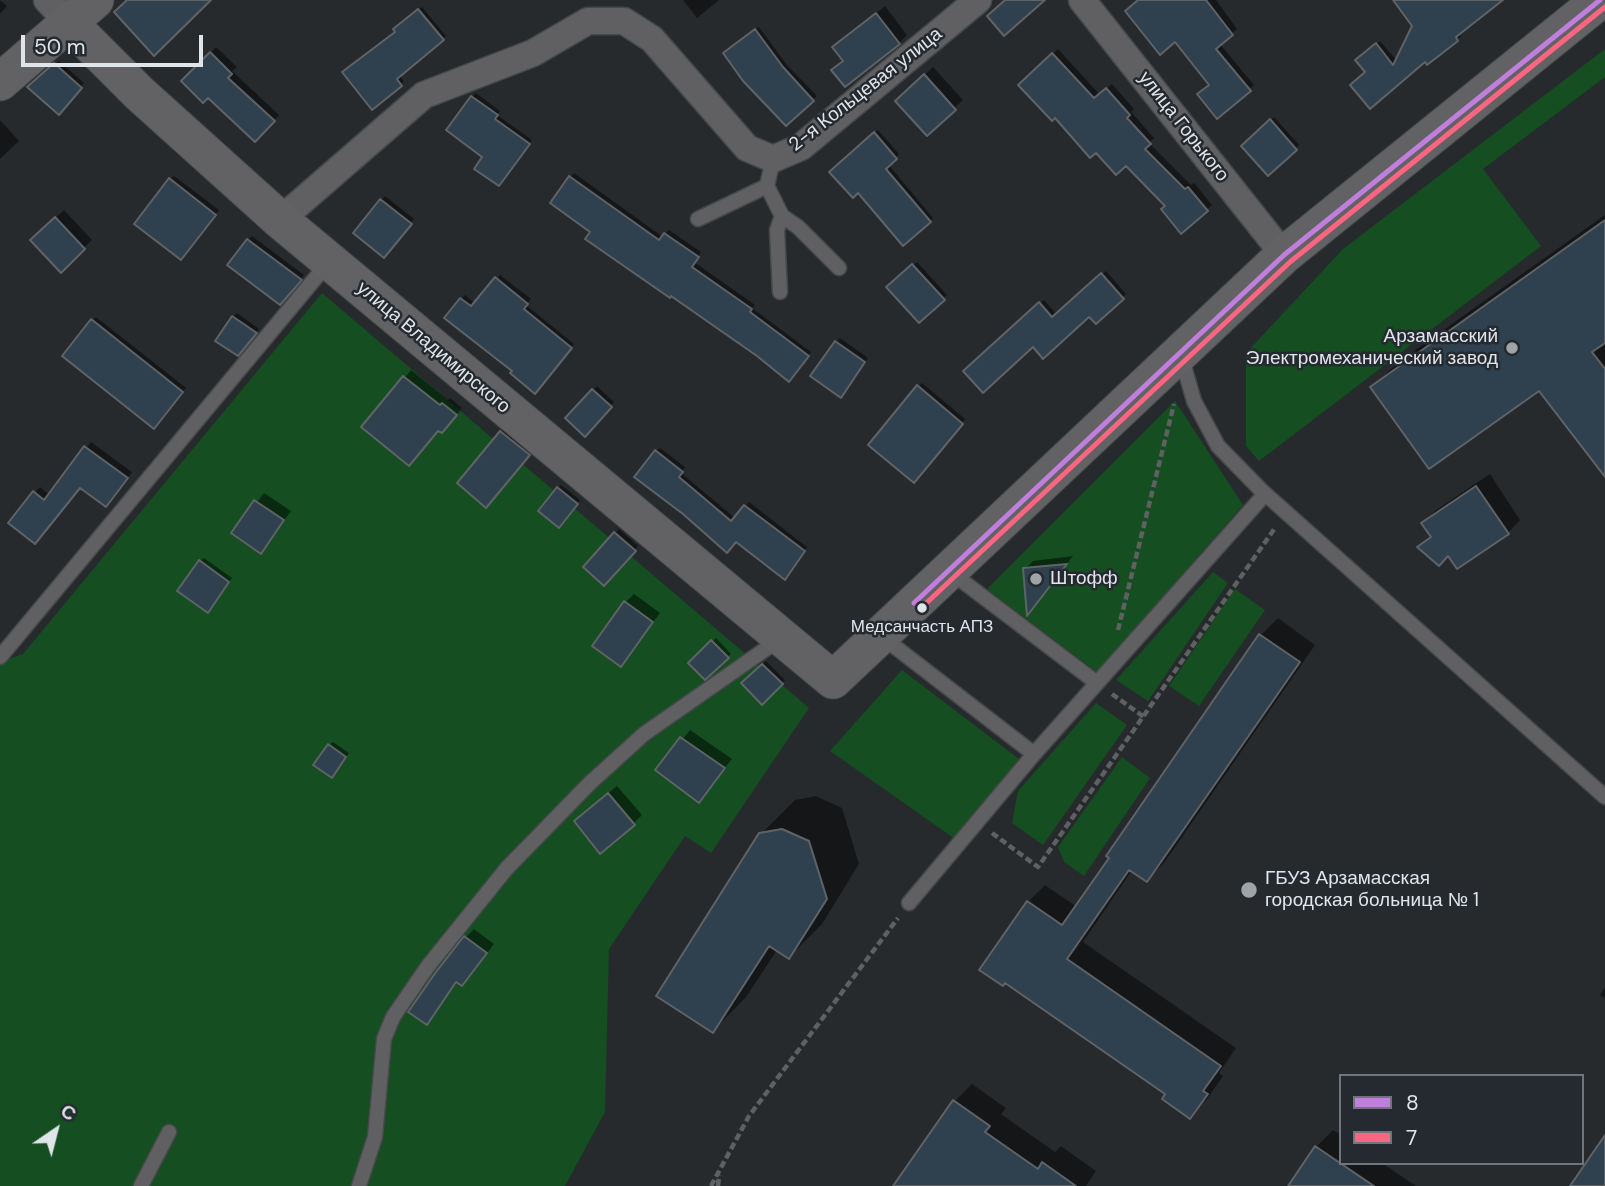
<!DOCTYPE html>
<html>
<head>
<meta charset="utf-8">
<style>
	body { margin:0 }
	#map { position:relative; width:1605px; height:1186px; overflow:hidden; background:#272a2d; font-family:"DM Sans",sans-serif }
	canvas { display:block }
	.legend { position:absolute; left:1339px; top:1074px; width:245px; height:91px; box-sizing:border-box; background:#242a30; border:2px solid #6f757a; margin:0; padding:9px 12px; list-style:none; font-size:21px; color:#e0e5e9 }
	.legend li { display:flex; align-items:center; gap:14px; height:35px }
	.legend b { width:35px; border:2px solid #6f757a }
	.north { position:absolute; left:21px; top:1095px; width:70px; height:70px; -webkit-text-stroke:5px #242a30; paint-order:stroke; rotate:35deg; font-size:19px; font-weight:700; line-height:28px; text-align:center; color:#e0e5e9 }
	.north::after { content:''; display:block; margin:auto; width:24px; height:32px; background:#e0e5e9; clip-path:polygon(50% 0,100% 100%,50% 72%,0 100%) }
	.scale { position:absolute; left:21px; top:35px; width:182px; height:32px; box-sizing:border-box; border:4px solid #e0e5e9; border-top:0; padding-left:9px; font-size:21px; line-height:24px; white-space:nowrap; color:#e0e5e9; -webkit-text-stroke:5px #242a30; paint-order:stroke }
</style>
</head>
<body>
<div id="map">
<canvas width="1605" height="1186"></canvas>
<ul class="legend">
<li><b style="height:9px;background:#c07fdc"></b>8</li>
<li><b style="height:9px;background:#fa6682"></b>7</li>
</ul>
<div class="north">С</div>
<div class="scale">50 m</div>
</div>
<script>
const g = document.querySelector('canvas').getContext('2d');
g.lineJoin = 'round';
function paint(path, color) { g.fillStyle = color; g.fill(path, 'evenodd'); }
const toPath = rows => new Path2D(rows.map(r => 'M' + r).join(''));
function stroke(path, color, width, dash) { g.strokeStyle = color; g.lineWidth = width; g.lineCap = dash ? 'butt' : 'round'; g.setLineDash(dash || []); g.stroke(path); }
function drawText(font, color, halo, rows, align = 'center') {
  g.font = font + ' "DM Sans",sans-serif'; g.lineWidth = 5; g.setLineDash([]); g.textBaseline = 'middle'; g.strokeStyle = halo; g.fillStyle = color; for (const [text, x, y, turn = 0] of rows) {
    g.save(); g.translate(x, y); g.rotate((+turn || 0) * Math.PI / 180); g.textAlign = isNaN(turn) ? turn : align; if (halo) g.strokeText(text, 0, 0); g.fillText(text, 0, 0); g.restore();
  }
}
const green = toPath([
	[1605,49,1605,77,1483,169,1541,246,1259,461,1246,446,1246,353,1343,249],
	[322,293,809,708,711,853,685,836,609,949,605,1112,565,1186,0,1186,0,662,23,654],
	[1175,401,1243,505,1097,672,987,589],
	[1213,572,1228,583,1148,701,1116,680],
	[1235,589,1265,610,1199,706,1169,686],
	[902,670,1019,759,955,839,830,751],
	[1096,703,1127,725,1043,845,1012,823,1018,791],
	[1122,757,1150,778,1084,876,1064,862,1058,847]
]);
const shadow = toPath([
	[0,0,7,6,0,14],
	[683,0,719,0,697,18],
	[1140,0,1216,0,1237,29,1219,43,1254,85,1218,116,1211,84],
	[1405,0,1501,0,1458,33,1461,36,1457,40,1425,60,1367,72,1361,57,1380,41,1397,61,1414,26],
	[885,6,907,35,899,43,845,60,834,47],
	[422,7,446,36,399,75,404,81,372,107,399,26],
	[759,27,786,64,817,96,786,124,729,50],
	[216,47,237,67,232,71,279,115,255,140,208,96,183,81],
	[1058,49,1100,95,1112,84,1134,109,1131,112,1154,138,1149,143,1191,185,1194,183,1212,205,1181,231,1167,205,1126,164,1096,150,1021,85],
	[59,61,84,83,59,112,29,87],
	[933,67,963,100,954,108,905,93],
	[476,93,500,111,497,115,532,140,502,180,485,157,472,97],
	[1274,117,1299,145,1268,173,1243,146],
	[0,120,19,141,0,159],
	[878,130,899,154,888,164,933,218,930,221,832,172],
	[574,173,663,237,669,230,701,252,694,262,755,305,752,308,811,352,793,376,552,203],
	[174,176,219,210,184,254,170,179],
	[385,196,414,219,388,252,355,232],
	[64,210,92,240,61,270,33,240],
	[1605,215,1605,474,1539,388,1373,387,1397,363],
	[252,236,304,275,284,299,248,240],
	[917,262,947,295,919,321,889,287],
	[1106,271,1126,294,1096,321,1089,314,1033,345,965,371,1044,300,1057,315],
	[500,275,531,299,526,305,574,344,538,388,447,317,465,295,476,304],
	[237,313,259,329,241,350,233,317],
	[96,317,186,388,157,423,92,321],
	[840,338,868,358,844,392,836,342],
	[411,370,448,400,450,398,462,408,448,425,439,429,364,427],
	[922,383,965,419,918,477,918,387],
	[597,386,614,402,585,434,567,418],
	[505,428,532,451,490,502,459,483],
	[91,442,132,472,112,499,81,486,40,536,35,492,40,487,50,495],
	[660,448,685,467,681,473,735,518,749,502,807,547,788,574,736,540,727,550,656,451],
	[1490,474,1520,520,1508,533,1449,554,1420,546,1431,535,1423,523,1436,510],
	[561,485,580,500,563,522,558,488],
	[264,493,291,511,261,551,234,533],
	[619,529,638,546,604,583,585,566],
	[1073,556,1035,605,1029,612,1025,569,1033,561],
	[204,558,232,578,211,607,200,561],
	[634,594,660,613,621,664,626,602],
	[1278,618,1315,645,1164,863,1147,880,1132,870,1083,942,1236,1048,1219,1073,1223,1076,1207,1099,1190,1116,1168,1093,1006,981,1028,902,1045,885,1077,907,1261,635],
	[716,638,731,654,705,677,691,663],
	[766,661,785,680,762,702,744,683],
	[690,730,732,759,699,800,658,770],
	[333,742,349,753,335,772,329,745],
	[617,786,642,815,633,824,584,813],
	[816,796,842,808,859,864,822,924,789,957,777,950,746,997,713,1031,761,834,795,800],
	[474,929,494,944,470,975,458,981,427,1022,466,937],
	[1605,987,1605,998,1600,995],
	[972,1084,1006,1108,1001,1114,1055,1152,1061,1146,1096,1171,1086,1186,895,1186,955,1101],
	[1333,1130,1341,1135,1341,1163,1382,1163,1416,1186,1290,1186,1316,1147]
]);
const building = toPath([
	[127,0,211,0,154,56,114,12,127,0],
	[1005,0,1045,0,1004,36,987,16,1005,0],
	[1138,0,1206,0,1233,35,1216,49,1251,91,1217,119,1197,94,1209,85,1175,42,1160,55,1125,11,1138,0],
	[1393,0,1503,0,1456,37,1458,41,1427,65,1425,62,1370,109,1350,85,1365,72,1355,60,1376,43,1393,65,1412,26,1393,0],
	[418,9,444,40,397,79,402,86,372,110,342,72,395,32,393,29,418,9],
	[876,13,900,44,845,87,831,70,843,61,832,47,876,13],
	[755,29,783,67,814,101,786,126,743,81,723,53,755,29],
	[210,52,232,74,228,78,275,121,255,142,208,98,203,103,181,81,210,52],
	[1052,53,1094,98,1106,88,1130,115,1127,118,1151,144,1145,149,1185,189,1188,187,1208,211,1181,234,1161,209,1165,206,1126,166,1116,175,1096,153,1090,158,1055,118,1052,121,1018,85,1052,53],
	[54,63,82,88,59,115,27,87,54,63],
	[924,74,956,110,927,136,895,101,924,74],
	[471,96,498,115,495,119,530,144,499,186,474,169,482,157,446,130,471,96],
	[1270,119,1297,150,1268,176,1241,146,1270,119],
	[874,132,897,159,886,169,931,222,903,246,858,193,853,198,829,172,874,132],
	[569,176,659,240,664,233,699,257,692,267,752,309,750,312,809,356,789,382,757,356,671,296,670,298,585,239,590,232,550,203,569,176],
	[169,178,216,215,181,260,134,224,169,178],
	[380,199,412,224,384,258,353,233,380,199],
	[55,217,85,249,61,273,30,240,55,217],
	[1605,220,1605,343,1592,352,1605,369,1605,477,1539,391,1429,469,1370,387,1605,220],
	[247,239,302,280,280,305,227,265,247,239],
	[912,264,945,300,919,323,886,287,912,264],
	[1101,273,1124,299,1096,324,1089,317,1043,359,1033,347,983,393,963,371,1039,302,1052,317,1101,273],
	[495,277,528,304,524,309,572,348,535,394,510,373,512,371,444,318,460,298,471,306,495,277],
	[232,316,257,333,238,356,215,341,232,316],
	[91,319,183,392,154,429,62,356,91,319],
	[835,341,865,362,841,398,810,376,835,341],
	[403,376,440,405,442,403,457,415,442,433,438,431,409,466,361,427,403,376],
	[917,385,963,424,914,483,868,445,917,385],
	[592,389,612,407,585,437,565,418,592,389],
	[500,431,530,455,486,508,457,483,500,431],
	[84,446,128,478,106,507,80,488,35,544,8,523,33,491,44,500,84,446],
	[655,450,683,472,679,477,731,521,744,505,805,551,785,580,736,542,727,553,683,514,634,477,655,450],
	[1476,486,1509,534,1457,569,1448,556,1439,566,1417,547,1431,537,1421,523,1476,486],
	[557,487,578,504,559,528,538,511,557,487],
	[254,500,284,520,261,554,231,533,254,500],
	[614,532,636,551,604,586,583,567,614,532],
	[199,560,229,582,208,613,177,591,199,560],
	[1067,564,1027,616,1023,568,1067,564],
	[624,601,653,622,621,667,592,646,624,601],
	[1259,634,1300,662,1147,882,1129,870,1067,959,1221,1066,1203,1091,1208,1094,1190,1119,1162,1099,1165,1094,1005,983,1003,986,979,970,1027,901,1062,925,1109,858,1106,856,1259,634],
	[711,640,729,658,705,680,688,663,711,640],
	[762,664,783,684,762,705,741,683,762,664],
	[680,737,725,768,699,803,655,770,680,737],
	[328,744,346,757,332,778,313,765,328,744],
	[608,793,635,825,600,854,574,821,608,793],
	[782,829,809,841,827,899,789,959,769,946,713,1033,656,996,759,833,782,829],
	[464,936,487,953,462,986,456,982,427,1025,408,1012,436,972,464,936],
	[953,1100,990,1126,985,1132,1038,1169,1042,1162,1076,1186,893,1186,953,1100],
	[1605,1135,1605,1186,1570,1186,1605,1135],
	[1315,1146,1374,1186,1288,1186,1315,1146]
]);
const path = toPath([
	[1118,630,1174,404],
	[1112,694,1144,717],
	[992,833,1038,867,1275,528],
	[711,1186,749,1116,898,918],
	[718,1186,719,1175]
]);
const lane = toPath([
	[773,159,767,186,782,216],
	[698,219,767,186],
	[780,292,777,230,782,216,798,227,839,268],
	[1181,356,1194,401,1218,446,1261,490,1605,797],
	[949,571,1097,683],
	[881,636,1034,754,1265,494],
	[0,657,328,263],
	[909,903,1034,754],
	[141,1186,169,1132],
	[359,1186,375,1137,384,1039,393,1017,428,966,507,868,590,783,644,734,780,639]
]);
const street = toPath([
	[47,0,69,23],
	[1082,0,1284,255],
	[280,220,424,95,533,53,588,21,624,21,652,39,747,148,773,159,801,147,978,0]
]);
const secondary = toPath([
	[69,23,139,93,280,220,833,680,1284,255,1600,0],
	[0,82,95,0]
]);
const bus1 = toPath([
	[914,603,1284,255,1600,0]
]);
const bus2 = toPath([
	[920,609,1290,262,1605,7]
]);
const markers = [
	[1512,348,7,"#9fa4a7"],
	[1036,579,7,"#9fa4a7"],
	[922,608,6,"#e0e5e9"],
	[1249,890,9,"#9fa4a7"]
];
const busNames = [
	["Медсанчасть АПЗ",922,628]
];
const streetNames = [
	["2-я Кольцевая улица",866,90,-38],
	["улица Горького",1183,127,52],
	["улица Владимирского",433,348,40]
];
const poiNames = [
	["Арзамасский",1498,337,"right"],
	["Электромеханический завод",1498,359,"right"],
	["Штофф",1050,579],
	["ГБУЗ Арзамасская",1265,879],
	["городская больница № 1",1265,901]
];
paint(green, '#144e21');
paint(shadow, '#0007');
paint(building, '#2f414f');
stroke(building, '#606366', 2);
stroke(lane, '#45484a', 17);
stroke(street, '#45484a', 29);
stroke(secondary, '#45484a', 39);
stroke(path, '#5e6062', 4.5, [7, 3.5]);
stroke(lane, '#606062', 14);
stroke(street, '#606062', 26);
stroke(secondary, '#626264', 37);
stroke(bus1, '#c07fdc', 5);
stroke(bus2, '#fa6682', 5);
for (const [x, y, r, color] of markers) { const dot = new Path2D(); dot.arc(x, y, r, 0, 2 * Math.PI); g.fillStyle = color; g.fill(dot); stroke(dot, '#242a30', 2.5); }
drawText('17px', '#e0e5e9', '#242a30', busNames);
drawText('19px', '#e0e5e9', '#242a30', streetNames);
drawText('19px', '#e0e5e9', '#242a30', poiNames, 'left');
</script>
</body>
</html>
